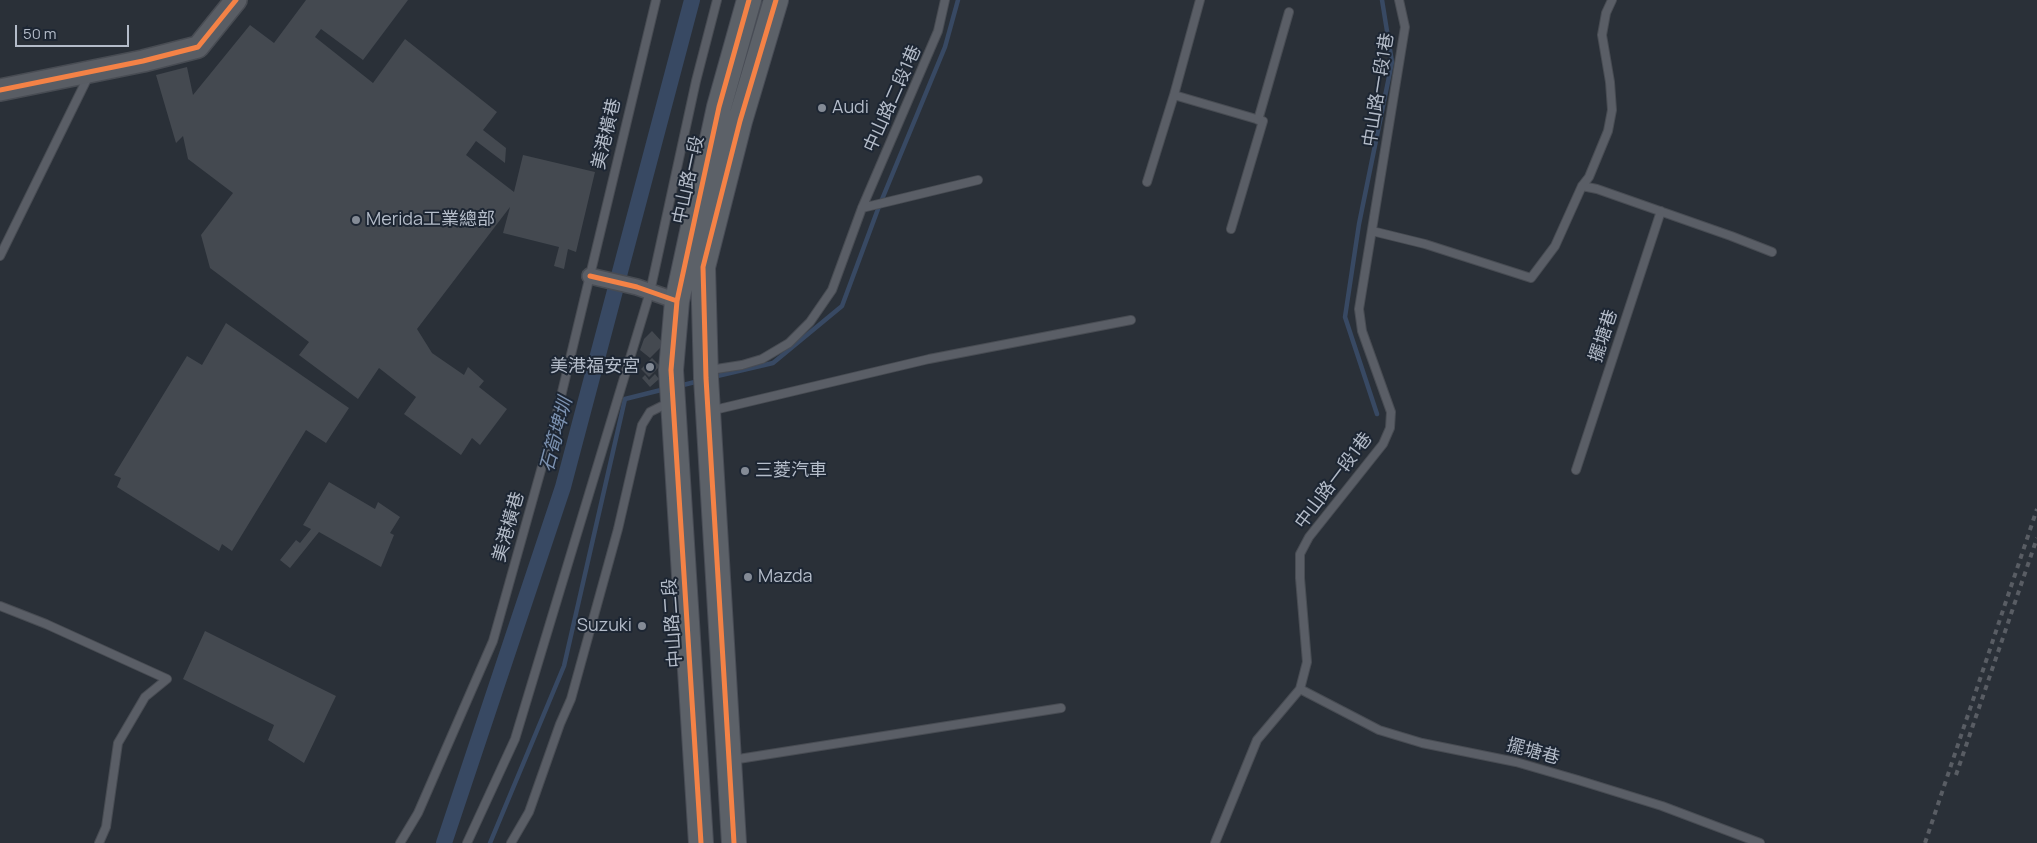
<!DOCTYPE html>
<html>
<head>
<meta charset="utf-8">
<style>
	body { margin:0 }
	#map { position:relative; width:2037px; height:843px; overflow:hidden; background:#2a3038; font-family:Manrope,sans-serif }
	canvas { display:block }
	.scale { position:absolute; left:15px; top:25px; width:114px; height:22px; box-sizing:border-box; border:2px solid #b4bcc9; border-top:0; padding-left:6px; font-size:15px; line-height:18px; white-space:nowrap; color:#b4bcc9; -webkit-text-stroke:4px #1d2633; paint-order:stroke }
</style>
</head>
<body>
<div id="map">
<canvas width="2037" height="843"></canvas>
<div class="scale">50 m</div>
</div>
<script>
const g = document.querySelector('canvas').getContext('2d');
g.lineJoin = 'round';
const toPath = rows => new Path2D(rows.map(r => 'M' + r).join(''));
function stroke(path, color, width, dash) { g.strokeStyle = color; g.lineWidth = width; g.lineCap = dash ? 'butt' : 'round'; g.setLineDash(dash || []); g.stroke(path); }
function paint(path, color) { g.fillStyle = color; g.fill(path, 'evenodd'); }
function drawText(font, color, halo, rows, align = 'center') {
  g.font = font + ' Manrope,"Noto Sans TC",sans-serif'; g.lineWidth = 4; g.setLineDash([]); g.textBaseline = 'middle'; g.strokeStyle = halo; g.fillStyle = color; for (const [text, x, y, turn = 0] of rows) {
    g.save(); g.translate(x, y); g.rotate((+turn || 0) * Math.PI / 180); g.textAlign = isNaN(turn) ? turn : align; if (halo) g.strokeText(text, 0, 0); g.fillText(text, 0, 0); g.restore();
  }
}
const stream = toPath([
	[713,377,773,363,842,306,878,209,945,47,958,0],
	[679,386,699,381],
	[1377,414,1345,317,1359,224,1392,62,1382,0],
	[490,843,564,666,625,399,665,389]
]);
const canal = toPath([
	[444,843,563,487,692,0]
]);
const building = toPath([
	[306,0,408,0,363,60,321,29,315,37,373,83,405,39,497,112,483,130,506,148,505,163,476,141,466,155,514,192,523,155,595,172,576,252,568,249,564,269,554,266,559,247,503,233,510,207,417,329,432,353,464,375,468,367,484,381,479,387,507,409,480,445,472,438,461,455,404,414,416,397,379,368,358,399,299,355,309,342,210,268,201,235,233,193,188,159,183,136,176,143,156,75,187,67,193,95,250,25,274,43],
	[226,323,349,408,326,443,306,430,232,551,222,544,219,551,117,487,121,478,114,475,187,356,202,365],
	[652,331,664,344,650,358,640,350,644,339],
	[652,358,660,366,649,377,641,369],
	[655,374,659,379,650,387,642,378,645,375,649,380],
	[329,482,375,509,378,502,400,517,390,533,394,535,381,567,319,532,290,568,280,560,296,540,300,543,311,529,303,525],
	[205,631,336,696,304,763,268,740,274,725,183,679]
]);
const lane = toPath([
	[1200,0,1174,95,1263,121,1231,229],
	[1258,120,1289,12],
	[1147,182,1174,95],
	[1582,186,1597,189,1731,236,1772,252],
	[862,208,978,180],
	[1372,231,1425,244,1531,278,1555,246,1582,186,1589,177,1608,131,1612,110,1610,82,1602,35,1606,13,1612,0],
	[0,256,89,75],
	[710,370,742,365,762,359,789,343,810,322,832,290,862,208,938,31,945,0],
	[710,411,929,359,1131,320],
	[1576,470,1661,211],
	[0,606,46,624,167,679,145,697,118,743,106,827,99,843],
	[1300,689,1379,730,1422,743,1516,762,1578,780,1662,806,1760,843],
	[732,760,1061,708],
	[400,843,418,813,493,641,557,413,656,0],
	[467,843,515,739,650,292,696,81,717,0],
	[511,843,529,812,560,724,571,699,618,529,642,425,650,412,670,402],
	[1215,843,1257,740,1300,689,1307,662,1300,578,1300,554,1309,537,1383,444,1390,428,1391,412,1362,331,1359,309,1405,27,1399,0]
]);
const street = toPath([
	[590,276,637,287,677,301]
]);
const secondary = toPath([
	[0,90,143,61,198,47,236,0]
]);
const primary = toPath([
	[701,843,671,370,677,301,719,107,749,0],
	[734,843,706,378,703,267,740,121,776,0]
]);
const rail = toPath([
	[1956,775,2037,538],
	[1925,843,2037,509]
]);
const cycleway = toPath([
	[0,90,143,61,198,47,236,0],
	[590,276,637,287,677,301],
	[701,843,671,370,677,301,719,107,749,0],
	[734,843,706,378,703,267,740,121,776,0]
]);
const markers = [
	[822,108,5,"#848b96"],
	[356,220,5,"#848b96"],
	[650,367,5,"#848b96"],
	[745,471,5,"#848b96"],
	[748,577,5,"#848b96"],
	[642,626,5,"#848b96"]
];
const streetNames = [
	["中山路一段1巷",1379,90,-81],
	["中山路二段1巷",893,99,-66],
	["美港橫巷",607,134,-77],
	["中山路一段",689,180,-78],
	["擺塘巷",1604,336,-72],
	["中山路一段1巷",1334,481,-53],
	["美港橫巷",509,527,-74],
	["中山路二段",673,623,-94],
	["擺塘巷",1533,752,15]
];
const poiNames = [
	["Audi",832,108],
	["Merida工業總部",366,220],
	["美港福安宮",640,367,"right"],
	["三菱汽車",755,471],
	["Mazda",758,577],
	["Suzuki",632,626,"right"]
];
const waterNames = [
	["石筍埤圳",557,435,-75]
];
stroke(stream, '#384963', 4.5);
stroke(canal, '#384963', 16);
paint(building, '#444950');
stroke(lane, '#484c53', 10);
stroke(street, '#484c53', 18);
stroke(secondary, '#484c53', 24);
stroke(primary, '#484c55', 26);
stroke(lane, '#5a5e66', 8);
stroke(street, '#5a5e66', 15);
stroke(secondary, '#595d64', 21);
stroke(primary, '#5c6168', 24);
stroke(rail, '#595d64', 4, [5, 5]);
stroke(cycleway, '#f48246', 5);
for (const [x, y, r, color] of markers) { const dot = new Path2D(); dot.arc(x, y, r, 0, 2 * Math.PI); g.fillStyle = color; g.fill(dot); stroke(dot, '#1d2633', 2); }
drawText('18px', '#b4bcc9', '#1d2633', streetNames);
drawText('18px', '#b4bcc9', '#1d2633', poiNames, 'left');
drawText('italic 19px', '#7c92b1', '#1d2633', waterNames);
</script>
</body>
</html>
